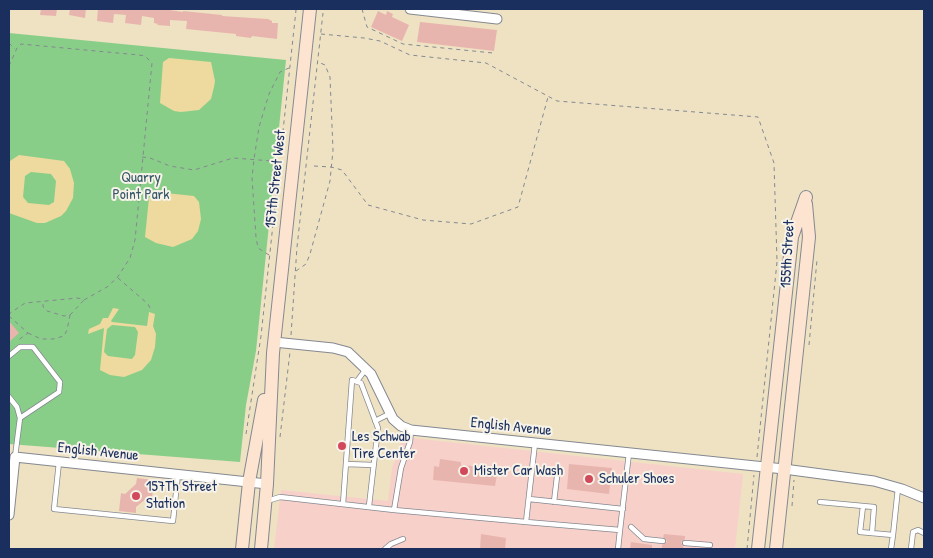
<!DOCTYPE html>
<html>
<head>
<meta charset="utf-8">
<style>
	body { margin:0 }
	#map { position:relative; width:933px; height:558px; overflow:hidden; background:#eee2c3; font-family:"Patrick Hand",sans-serif }
	canvas { display:block }
	.frame { position:absolute; inset:0; border:10px solid #1b2f5e; pointer-events:none }
</style>
</head>
<body>
<div id="map">
<canvas width="933" height="558"></canvas>
<div class="frame"></div>
</div>
<script>
const g = document.querySelector('canvas').getContext('2d');
g.lineJoin = 'round';
function paint(path, color) { g.fillStyle = color; g.fill(path, 'evenodd'); }
const toPath = rows => new Path2D(rows.map(r => 'M' + r).join(''));
function stroke(path, color, width, dash) { g.strokeStyle = color; g.lineWidth = width; g.lineCap = dash ? 'butt' : 'round'; g.setLineDash(dash || []); g.stroke(path); }
function drawText(font, color, halo, rows, align = 'center') {
  g.font = font + ' "Patrick Hand",sans-serif'; g.lineWidth = 4; g.setLineDash([]); g.textBaseline = 'middle'; g.strokeStyle = halo; g.fillStyle = color; for (const [text, x, y, turn = 0] of rows) {
    g.save(); g.translate(x, y); g.rotate((+turn || 0) * Math.PI / 180); g.textAlign = isNaN(turn) ? turn : align; if (halo) g.strokeText(text, 0, 0); g.fillText(text, 0, 0); g.restore();
  }
}
const built = toPath([
	[403,437,743,474,735,549,274,549,281,490,388,501,392,468]
]);
const green = toPath([
	[9,33,286,60,256,351,246,405,240,462,9,444]
]);
const sand = toPath([
	[169,58,211,62,215,81,214,87,211,99,199,110,181,112,174,111,160,103,163,62],
	[19,155,64,161,70,169,74,183,73,198,66,211,61,216,45,223,37,223,9,213,10,161],
	[31,172,51,174,56,181,54,202,49,205,28,203,23,197,25,176],
	[156,192,194,196,199,202,201,219,198,231,192,239,173,247,156,243,145,237,149,198],
	[113,308,119,309,111,321,112,322,147,326,149,312,155,314,153,326,156,334,155,347,151,360,142,370,124,377,110,375,100,370,104,328,88,334,89,329,100,324,103,318,108,318],
	[112,325,135,327,138,332,135,355,132,359,108,356,104,352,107,329]
]);
const building = toPath([
	[41,9,57,9,56,16,40,15],
	[70,9,86,9,85,18,69,15],
	[98,9,163,9,183,12,183,11,222,15,222,16,268,19,272,21,272,23,278,23,277,39,252,36,251,38,236,36,236,34,186,29,187,21,170,20,170,26,157,25,158,24,154,23,154,18,142,16,141,25,125,23,126,15,114,14,113,23,97,21],
	[378,11,386,15,387,11,393,14,392,17,409,25,402,41,371,27],
	[420,22,497,30,494,51,417,42],
	[9,321,19,333,9,342],
	[440,459,461,462,461,465,494,468,494,475,497,475,495,486,433,480,434,466,439,467],
	[569,464,612,468,609,494,567,489],
	[137,478,154,480,152,498,147,498,136,507,136,513,119,511,121,493,125,494,136,484],
	[481,534,506,538,505,549,480,549],
	[664,534,685,536,685,539,681,542,684,549,662,549,662,545,667,542,666,539,663,537],
	[631,542,652,545,652,549,630,549]
]);
const path = toPath([
	[362,9,367,27,403,44,493,53],
	[321,34,364,38,380,41,410,55,486,63,557,101,758,117,774,163,777,261],
	[9,43,15,49],
	[9,66,17,48,21,44,139,55,145,56,152,63,135,240,130,258,117,278,107,287,84,300,78,298,25,303,9,314],
	[142,157,150,158,170,166,194,170,233,158,272,161],
	[314,166,331,167,342,170,368,205,423,220,471,224,518,207,548,97],
	[269,255,258,248,256,237,252,178,254,159,259,127,269,94,280,72,289,68],
	[296,271,306,264,310,254,330,181,333,150,330,77,325,65,318,62],
	[118,278,148,304,151,310],
	[70,315,84,300],
	[9,316,28,333,17,341],
	[28,333,41,339,53,339,64,336,67,330,70,315,64,316,47,311,43,307,43,302],
	[291,335,297,247,323,13],
	[809,345,817,260],
	[246,434,261,336,296,10],
	[280,437,290,352],
	[757,457,777,262],
	[792,506,794,480],
	[747,549,754,475]
]);
const lane = toPath([
	[9,356,20,347,33,347,60,382,59,392,20,418,17,407,9,397],
	[357,381,366,369],
	[375,421,391,413],
	[15,457,20,418],
	[59,462,54,509,173,521,178,474],
	[346,464,373,465],
	[529,499,623,509],
	[267,501,280,497,394,510,526,522,535,443],
	[554,502,558,468],
	[820,502,874,507,872,533],
	[343,504,352,380,361,383,378,428,369,506],
	[863,506,860,532,893,535,898,488],
	[394,510,401,468,410,442,411,430],
	[526,522,620,530,629,453],
	[631,527,644,539,663,541],
	[685,543,710,545],
	[385,549,391,544,403,539],
	[618,549,620,530],
	[891,549,893,535],
	[911,549,913,532,918,530,924,533]
]);
const street = toPath([
	[410,9,497,19],
	[274,342,333,348,348,352,371,374,393,419,401,426,411,430,784,469,874,481,902,489,924,498],
	[9,515,15,457,267,484]
]);
const secondary = toPath([
	[242,549,249,482,264,400],
	[261,549,267,484,273,353,310,9],
	[758,549,792,237,806,197],
	[776,549,809,237,806,204]
]);
const markers = [
	[342,446,5,"#d1495b"],
	[464,471,5,"#d1495b"],
	[589,479,5,"#d1495b"],
	[136,496,5,"#d1495b"]
];
const parkNames = [
	["Quarry",141,178],
	["Point Park",141,195]
];
const streetNames = [
	["157th Street West",276,179,-84],
	["155th Street",788,254,-87],
	["English Avenue",511,427,6],
	["English Avenue",98,452,6]
];
const poiNames = [
	["Les Schwab",352,437],
	["Tire Center",352,454],
	["Mister Car Wash",474,471],
	["Schuler Shoes",599,479],
	["157Th Street",146,487],
	["Station",146,504]
];
paint(built, '#f7d0c9');
paint(green, '#89ce88');
paint(sand, '#eeda9e');
paint(building, '#e8b5ae');
stroke(lane, '#848890', 6);
stroke(street, '#848890', 11);
stroke(secondary, '#848890', 14);
stroke(path, '#848890', 1, [4, 4]);
stroke(lane, '#fff', 4.5);
stroke(street, '#fff', 9);
stroke(secondary, '#fde4d1', 12);
for (const [x, y, r, color] of markers) { const dot = new Path2D(); dot.arc(x, y, r, 0, 2 * Math.PI); g.fillStyle = color; g.fill(dot); stroke(dot, '#f7f3e8', 2); }
drawText('15px', '#365768', '#f7f3e8', parkNames);
drawText('15px', '#1b2f5e', '#f7f3e8', streetNames);
drawText('15px', '#1b2f5e', '#f7f3e8', poiNames, 'left');
</script>
</body>
</html>
